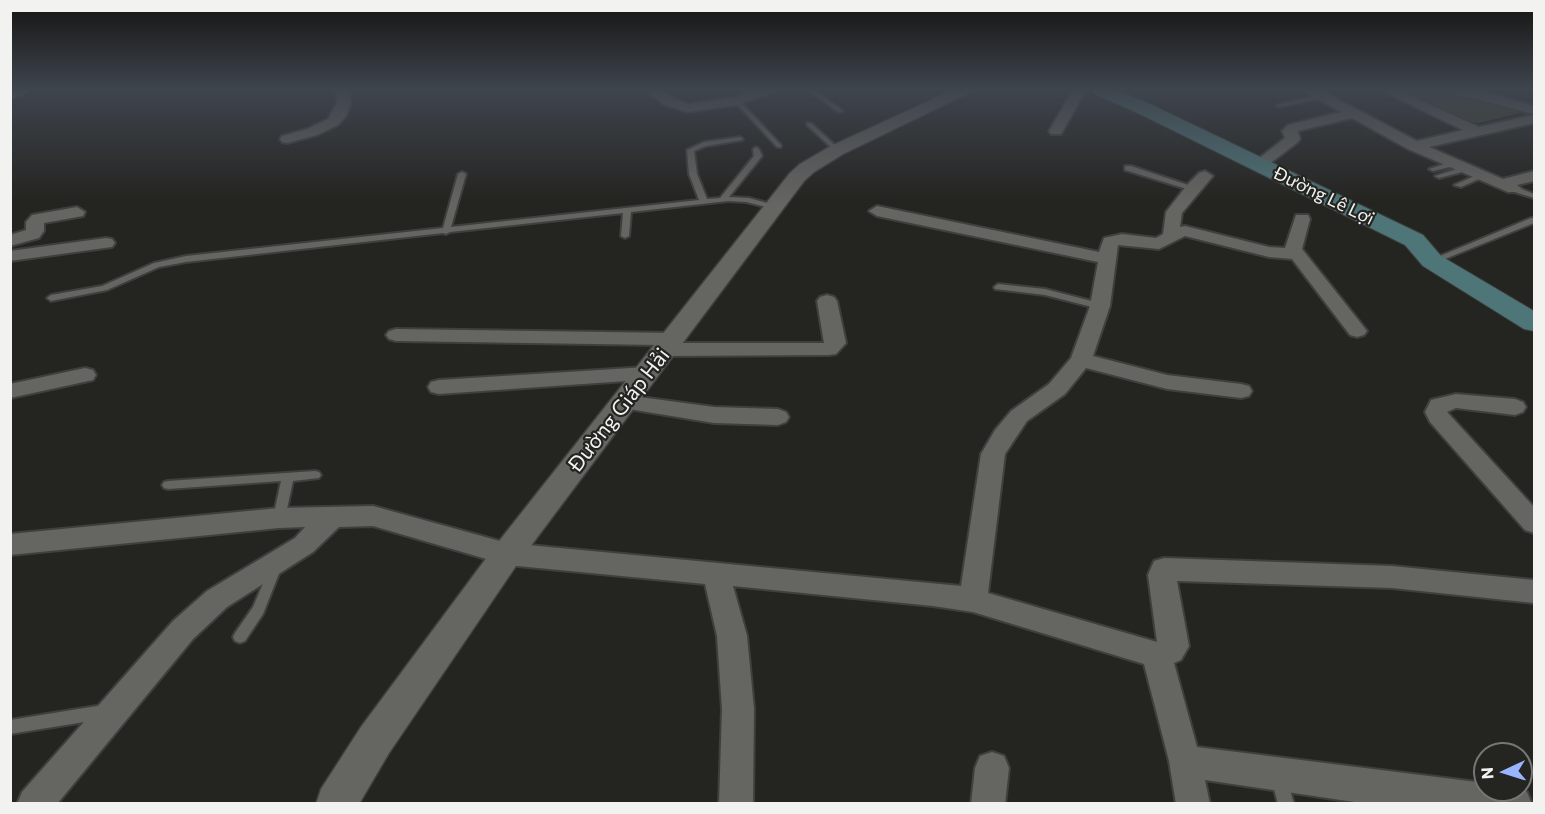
<!DOCTYPE html>
<html>
<head>
<meta charset="utf-8">
<style>
	body { margin:0 }
	#map { position:relative; width:1545px; height:814px; overflow:hidden; background:#242420; font-family:Commissioner,sans-serif }
	canvas { display:block }
	.frame { position:absolute; inset:0; border:12px solid #f2f2f0; pointer-events:none }
	.north { position:absolute; left:1473px; top:742px; width:60px; height:60px; box-sizing:border-box; background:#242420; border:2px solid #767673; border-radius:50%; rotate:266deg; font-size:16px; font-weight:700; line-height:24px; text-align:center; color:#f2f2f0 }
	.north::after { content:''; display:block; margin:auto; width:21px; height:27px; background:#99b5fd; clip-path:polygon(50% 0,100% 100%,50% 72%,0 100%) }
</style>
</head>
<body>
<div id="map">
<canvas width="1545" height="814"></canvas>
<div class="frame"></div>
<div class="north">N</div>
</div>
<script>
const g = document.querySelector('canvas').getContext('2d');
g.lineJoin = 'round';
function paint(path, color) { g.fillStyle = color; g.fill(path, 'evenodd'); }
const toPath = rows => new Path2D(rows.map(r => 'M' + r).join(''));
function stroke(path, color, width, dash) { g.strokeStyle = color; g.lineWidth = width; g.lineCap = dash ? 'butt' : 'round'; g.setLineDash(dash || []); g.stroke(path); }
function drawText(font, color, halo, rows, align = 'center') {
  g.font = font + ' Commissioner,sans-serif'; g.lineWidth = 4.5; g.setLineDash([]); g.textBaseline = 'middle'; g.strokeStyle = halo; g.fillStyle = color; for (const [text, x, y, turn = 0] of rows) {
    g.save(); g.translate(x, y); g.rotate((+turn || 0) * Math.PI / 180); g.textAlign = isNaN(turn) ? turn : align; if (halo) g.strokeText(text, 0, 0); g.fillText(text, 0, 0); g.restore();
  }
}
const green = toPath([
	[1398,90,1440,90,1513,108,1520,113,1478,123,1467,121]
]);
const service = toPath([
	[808,90,815,90,843,111,838,112,808,90],
	[1321,95,1323,96,1323,98,1279,107,1276,105,1321,95],
	[735,100,739,100,781,145,781,147,777,147,735,102,735,100],
	[807,123,811,123,839,149,839,151,835,151,807,125,807,123],
	[740,137,743,139,742,140,706,146,694,151,697,174,707,199,720,198,754,156,753,149,756,147,759,149,762,156,729,197,749,198,778,206,778,210,746,202,728,201,631,212,629,236,625,238,621,236,623,213,450,232,446,234,443,233,186,262,159,267,107,290,51,301,47,298,51,295,102,286,154,263,186,256,443,228,458,174,462,172,466,174,451,227,699,200,689,174,687,150,704,142,740,137],
	[1451,162,1455,164,1454,166,1433,171,1429,169,1451,162],
	[1125,166,1131,166,1197,188,1190,190,1125,170,1125,166],
	[1463,167,1467,169,1466,171,1439,178,1435,176,1463,167],
	[1479,174,1486,176,1461,187,1454,185,1479,174],
	[1511,187,1517,187,1534,194,1534,198,1511,191,1511,187],
	[1531,218,1534,218,1534,223,1435,263,1432,264,1428,261,1531,218],
	[998,284,1045,289,1103,304,1105,306,1100,309,1045,295,995,289,994,287,998,284],
	[315,471,319,472,321,475,319,478,293,481,285,518,283,521,279,523,275,521,273,518,281,481,168,489,164,488,162,485,164,482,168,481,315,471],
	[276,561,280,562,282,566,263,614,245,641,240,643,235,641,233,637,235,633,253,607,272,562,276,561],
	[103,705,108,707,110,712,108,717,103,719,10,734,10,720,103,705],
	[1279,770,1285,772,1294,804,1278,804,1271,778,1273,772,1279,770]
]);
const minor = toPath([
	[335,90,349,90,351,103,346,116,338,125,317,135,287,143,282,142,280,139,282,136,307,129,328,119,337,103,335,90],
	[646,90,661,90,673,98,688,104,735,97,757,90,778,90,737,105,687,112,663,104,646,90],
	[1073,90,1086,90,1061,134,1051,134,1049,131,1073,90],
	[1303,90,1320,90,1417,141,1463,130,1380,90,1398,90,1479,127,1534,115,1534,123,1429,147,1503,179,1534,171,1534,181,1517,185,1522,189,1520,192,1508,192,1408,149,1352,118,1298,131,1300,139,1298,142,1264,168,1254,168,1251,165,1254,162,1285,138,1282,131,1288,125,1341,112,1303,90],
	[1451,90,1474,90,1534,106,1534,114,1452,93,1451,90],
	[1205,171,1213,176,1182,213,1180,227,1185,226,1269,247,1285,248,1296,215,1308,215,1310,219,1302,249,1367,331,1364,335,1357,337,1350,335,1292,259,1269,257,1185,236,1159,249,1118,245,1110,306,1093,356,1167,375,1241,384,1249,386,1252,391,1249,396,1241,398,1167,389,1086,368,1065,394,1027,421,1005,454,988,593,1157,642,1148,575,1154,561,1164,558,1392,566,1534,580,1534,603,1392,588,1177,581,1189,646,1181,660,1174,663,1197,747,1485,783,1485,790,1521,789,1527,792,1532,804,1368,804,1205,780,1210,804,1176,804,1169,761,1144,664,973,612,933,606,733,586,747,636,754,709,753,804,719,804,722,709,717,636,705,584,507,565,373,526,339,527,313,552,227,607,193,639,57,804,17,804,22,792,173,621,207,591,295,538,305,527,279,528,10,555,10,534,279,508,373,506,507,543,961,586,981,454,995,430,1011,411,1049,384,1071,358,1090,306,1098,262,877,216,869,211,877,206,1099,252,1104,238,1122,234,1156,238,1163,234,1166,212,1187,185,1199,173,1205,171],
	[77,207,85,212,83,216,44,223,44,231,39,238,10,246,10,235,26,230,26,222,32,215,77,207],
	[106,238,112,239,115,243,112,247,10,261,10,251,106,238],
	[827,295,834,297,837,301,846,343,836,354,829,355,665,356,658,355,655,350,659,345,396,341,389,339,386,335,389,331,396,329,674,333,681,335,684,339,681,343,824,343,817,301,820,297,827,295],
	[647,367,655,369,658,374,655,379,439,394,431,392,428,387,431,382,439,380,647,367],
	[85,368,93,370,96,375,93,380,10,398,10,384,85,368],
	[1456,394,1515,399,1523,402,1526,407,1523,412,1515,415,1456,408,1447,412,1534,507,1534,533,1525,530,1430,422,1425,412,1431,400,1456,394],
	[625,395,714,407,778,409,786,412,789,417,786,422,778,425,714,423,617,407,614,402,617,397,625,395],
	[992,752,1004,756,1009,768,1005,804,971,804,975,768,980,756,992,752]
]);
const tertiary = toPath([
	[953,90,975,90,843,154,814,172,804,181,518,563,389,753,359,804,316,804,321,789,361,727,496,545,790,173,800,164,831,146,953,90]
]);
const secondary = toPath([
	[10,90,28,90,25,94,10,99,10,90],
	[1092,90,1117,90,1154,106,1423,235,1441,256,1534,311,1534,331,1524,329,1423,266,1405,245,1140,114,1095,94,1092,90]
]);
const farStreetnames = [
	["Đường Lê Lợi",1324,196,26]
];
const streetNames = [
	["Đường Giáp Hải",619,410,-52]
];
paint(green, '#3f462c');
stroke(service, '#3f3f3d', 4);
stroke(minor, '#3f3f3d', 4);
stroke(tertiary, '#3f3f3d', 3);
stroke(secondary, '#3f3f3d', 2);
paint(service, '#656561');
paint(minor, '#656561');
paint(tertiary, '#656561');
paint(secondary, '#4e7578');
const sky = g.createLinearGradient(0, 0, 0, 204);
sky.addColorStop(0, '#141412');
sky.addColorStop(0.44, '#3f454e');
sky.addColorStop(1, '#3f454e00');
g.fillStyle = sky;
g.fillRect(0, 0, 1545, 204);
drawText('18px', '#f2f2f0', '#242420', farStreetnames);
drawText('21px', '#f2f2f0', '#242420', streetNames);
</script>
</body>
</html>
